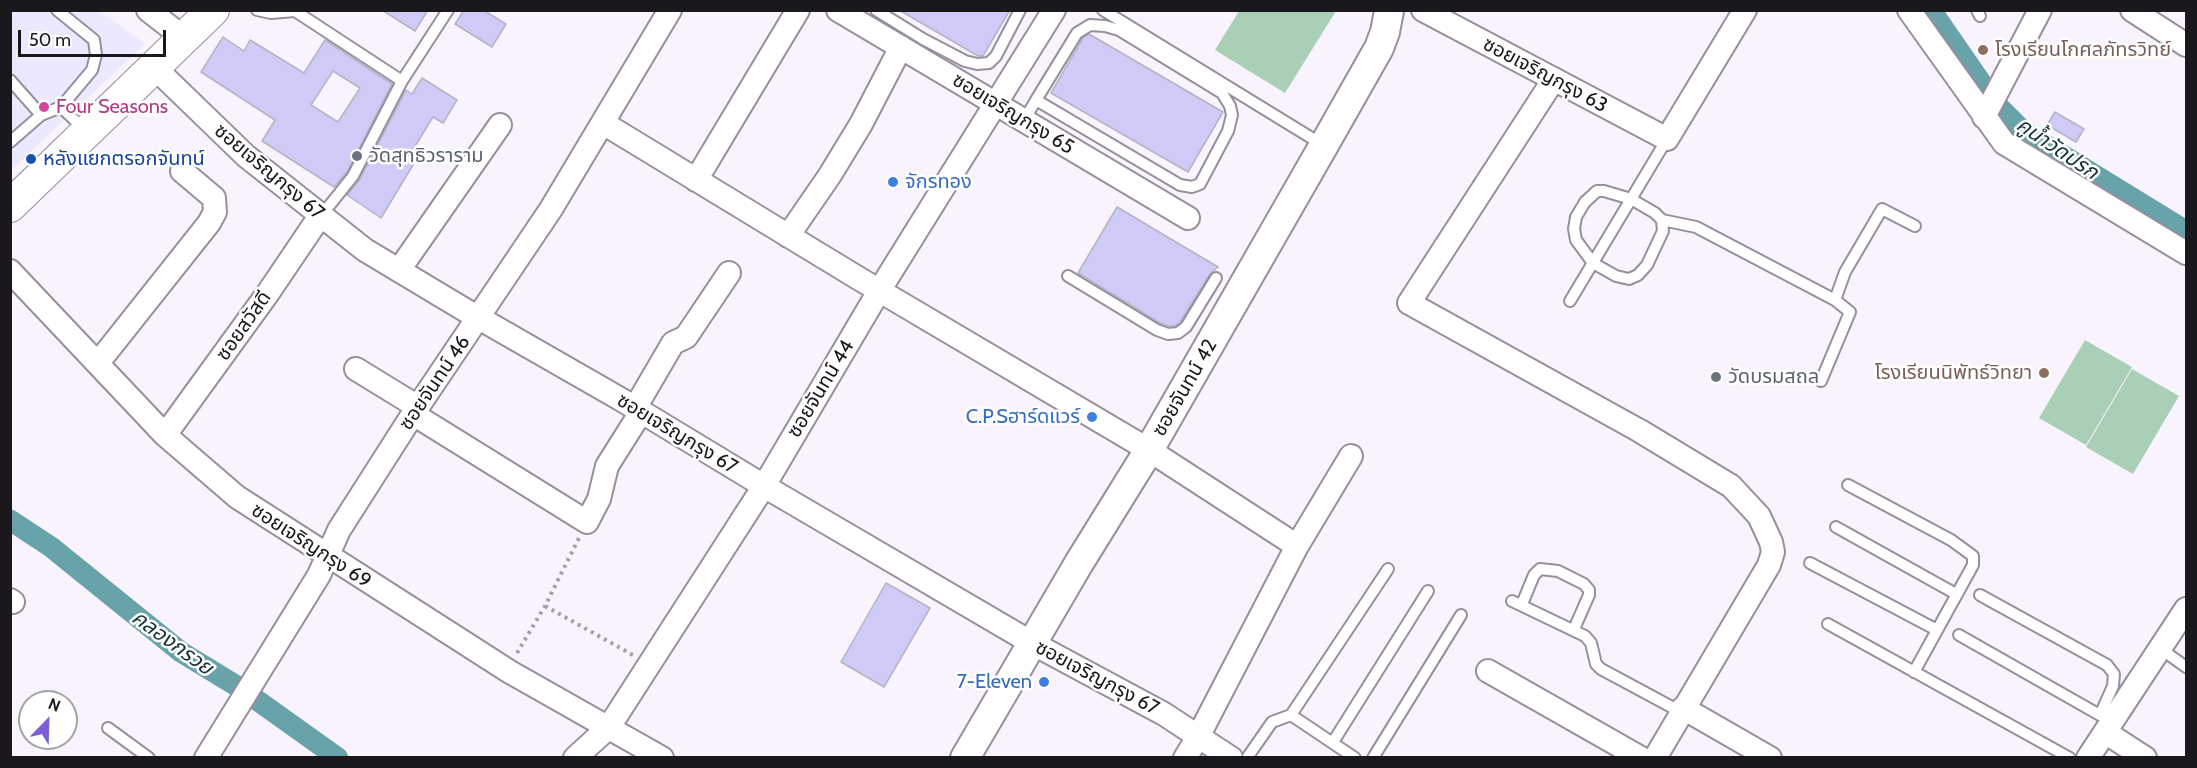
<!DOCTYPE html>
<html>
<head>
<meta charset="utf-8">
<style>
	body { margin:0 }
	#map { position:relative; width:2197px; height:768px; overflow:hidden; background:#f8f3fd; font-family:Cabin,sans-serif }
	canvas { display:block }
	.frame { position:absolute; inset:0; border:12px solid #1a171d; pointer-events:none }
	.north { position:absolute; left:18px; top:690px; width:60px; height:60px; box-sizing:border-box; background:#fff; border:2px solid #a3a2a5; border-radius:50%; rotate:23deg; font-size:16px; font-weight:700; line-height:24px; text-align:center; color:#1a171d }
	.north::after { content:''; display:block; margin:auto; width:21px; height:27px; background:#7e5fd9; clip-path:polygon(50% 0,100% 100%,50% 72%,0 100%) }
	.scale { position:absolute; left:18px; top:30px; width:148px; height:27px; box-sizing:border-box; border:3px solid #1a171d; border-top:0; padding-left:8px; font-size:18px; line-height:21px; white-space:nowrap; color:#1a171d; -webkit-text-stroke:4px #fff; paint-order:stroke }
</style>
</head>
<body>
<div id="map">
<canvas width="2197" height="768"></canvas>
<div class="frame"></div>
<div class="north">N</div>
<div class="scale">50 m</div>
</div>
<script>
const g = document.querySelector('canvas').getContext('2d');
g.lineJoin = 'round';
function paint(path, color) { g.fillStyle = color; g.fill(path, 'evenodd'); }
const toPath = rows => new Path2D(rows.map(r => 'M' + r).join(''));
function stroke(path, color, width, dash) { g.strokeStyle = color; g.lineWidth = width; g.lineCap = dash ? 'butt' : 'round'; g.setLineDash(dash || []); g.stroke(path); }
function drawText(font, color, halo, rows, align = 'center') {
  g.font = font + ' Cabin,"Noto Sans Thai",sans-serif'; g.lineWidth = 5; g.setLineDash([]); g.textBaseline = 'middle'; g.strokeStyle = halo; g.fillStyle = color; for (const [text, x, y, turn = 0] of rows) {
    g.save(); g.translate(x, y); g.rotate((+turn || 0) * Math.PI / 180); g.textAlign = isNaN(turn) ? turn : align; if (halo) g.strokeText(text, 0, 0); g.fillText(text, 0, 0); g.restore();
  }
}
const commercial = toPath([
	[11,11,99,11,145,44,11,170]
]);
const green = toPath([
	[1239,11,1239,10,1336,11,1285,93,1215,50],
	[2085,340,2132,367,2086,445,2039,418],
	[2132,369,2179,396,2133,474,2086,447]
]);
const canal = toPath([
	[1931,10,1996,104,2023,131,2186,231],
	[10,520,51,547,181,652,240,688,338,758]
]);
const building = toPath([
	[382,10,428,10,415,31,382,10],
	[464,10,483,10,506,24,492,47,455,24,464,10],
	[899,10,1010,10,983,56,978,56,899,10],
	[1089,34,1223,112,1188,172,1051,93,1083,38,1089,34],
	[223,37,244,51,250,40,304,73,325,40,392,84,347,172,334,187,262,141,275,120,201,72,223,37],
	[333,71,360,88,338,122,311,105,333,71],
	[422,78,457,100,443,123,433,117,409,156,416,160,381,218,347,195,360,179,406,90,412,94,422,78],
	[2055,112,2084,129,2076,142,2047,125,2055,112],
	[1117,207,1218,267,1210,274,1180,322,1175,326,1169,326,1160,323,1078,273,1117,207],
	[886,583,930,608,884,687,841,662,886,583]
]);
const path = toPath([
	[545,606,633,655],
	[517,653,545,606,579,538]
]);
const service = toPath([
	[57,10,94,40,96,55,92,70,61,107],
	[257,10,271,13,295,11,402,81],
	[876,10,923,39,965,61,977,64,989,63,996,56,1020,10],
	[1103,10,1323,145],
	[1977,10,1980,16],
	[10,80,41,115,61,107,84,129],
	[1023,122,1036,100,1180,185,1192,187,1200,184,1228,131,1232,115,1230,106,1222,93,1119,30,1105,26,1090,25,1077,33,1036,100],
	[10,142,41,115],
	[1597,191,1604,191,1631,199,1655,213,1662,220,1663,231,1647,265,1638,275,1629,279,1616,276,1593,263,1576,240,1574,229,1576,217,1585,202,1597,191],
	[321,216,353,176,402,81,448,10],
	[1662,220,1696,227,1835,300],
	[1068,276,1157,330,1168,334,1178,333,1186,327,1216,278],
	[1570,301,1667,139],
	[1821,381,1850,312,1835,300,1845,272,1882,209,1915,226],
	[1848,485,1951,540,1973,556,1973,565,1914,672],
	[1836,527,1956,594],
	[1810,563,1937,630],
	[1980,595,2107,665,2114,674,2113,686,2100,715],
	[1512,601,1585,636,1591,643,1596,664,1601,669,1681,712],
	[1522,604,1534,575,1540,569,1558,571,1584,584,1589,590,1589,595,1574,629],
	[1828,624,2070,758],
	[1959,635,2105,718],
	[2161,649,2186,667],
	[1291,715,1388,569],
	[108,728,149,758],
	[1333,742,1428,591],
	[1247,758,1272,722,1291,715,1355,758],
	[1373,758,1461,615]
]);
const minor = toPath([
	[148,10,184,38],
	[838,10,1188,218],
	[1423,10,1667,139,1745,10],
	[1909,10,2004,143,2186,253],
	[2132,10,2186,45],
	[154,67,246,156,365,250,465,310,622,400,764,486,1032,643,1164,714,1231,758],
	[1554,79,1409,303,1640,431,1731,486,1759,516,1771,542,1773,552,1769,565,1655,758],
	[1984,117,2040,10],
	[603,123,858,278,1149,450,1297,546],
	[696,180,798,10],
	[788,236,830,175,861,124,901,47],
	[399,270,500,125],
	[10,271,165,435,237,497,510,672,662,758],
	[96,361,105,354,209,223,215,212,214,198,182,171],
	[356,369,418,407],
	[635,408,673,343,686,337,729,273],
	[413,414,587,522,599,499,607,466,641,412],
	[165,435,268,293,320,216],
	[10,600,13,602],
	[1488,671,1641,758],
	[1683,708,1770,758],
	[2105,732,2145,758],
	[206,758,319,575,339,530,413,414,551,209,670,10],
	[575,758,609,727,764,486,879,291,1054,10],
	[1185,758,1198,737,1297,546,1351,456],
	[2088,758,2186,609]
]);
const tertiary = toPath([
	[965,758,1079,563,1149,450,1324,145,1379,48,1385,32,1389,11]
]);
const secondary = toPath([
	[10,206,213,10]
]);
const markers = [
	[1983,50,6,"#8d6e63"],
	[44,107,6,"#d1479c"],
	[357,156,6,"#6b7280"],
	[31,159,6,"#1a4fb4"],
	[893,182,6,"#3f7fe0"],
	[2044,373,6,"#8d6e63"],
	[1716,377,6,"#6b7280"],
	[1092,417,6,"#3f7fe0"],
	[1044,682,6,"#3f7fe0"]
];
const educationNames = [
	["โรงเรียนโกศลภัทรวิทย์",1995,50],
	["โรงเรียนนิพัทธ์วิทยา",2032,373,"right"]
];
const streetNames = [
	["ซอยเจริญกรุง 63",1545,75,28],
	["ซอยเจริญกรุง 65",1013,114,31],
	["ซอยเจริญกรุง 67",269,172,40],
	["ซอยสวัสดี",244,326,-55],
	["ซอยจันทน์ 46",435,383,-56],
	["ซอยจันทน์ 42",1185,388,-60],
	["ซอยจันทน์ 44",821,389,-59],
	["ซอยเจริญกรุง 67",677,434,31],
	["ซอยเจริญกรุง 69",311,546,33],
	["ซอยเจริญกรุง 67",1097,678,28]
];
const hotelNames = [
	["Four Seasons",56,107]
];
const worshipNames = [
	["วัดสุทธิวราราม",369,156],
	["วัดบรมสถล",1728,377]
];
const transitNames = [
	["หลังแยกตรอกจันทน์",43,159]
];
const shopNames = [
	["จักรทอง",905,182,"left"],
	["C.P.Sฮาร์ดแวร์",1080,417],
	["7-Eleven",1032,682]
];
const waterNames = [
	["คูน้ำวัดปรก",2057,149,34],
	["คลองกรวย",172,643,36]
];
paint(commercial, '#ece8fe');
paint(green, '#aacfb7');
stroke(canal, '#67a3a9', 21);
paint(building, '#d0caf7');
stroke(building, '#b5b3c5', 1.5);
stroke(service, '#978e9e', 14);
stroke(minor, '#978e9e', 26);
stroke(tertiary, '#978e9e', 32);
stroke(secondary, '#978e9e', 34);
stroke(path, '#a39ea7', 4, [3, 4.5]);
stroke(service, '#fff', 10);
stroke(minor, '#fff', 22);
stroke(tertiary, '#fff', 28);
stroke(secondary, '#fff', 32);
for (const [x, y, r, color] of markers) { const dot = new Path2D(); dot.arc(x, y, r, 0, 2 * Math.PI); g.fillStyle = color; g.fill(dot); stroke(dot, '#fff', 2); }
drawText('20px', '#785e54', '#fff', educationNames, 'left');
drawText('20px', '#1a171d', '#fff', streetNames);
drawText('20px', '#b23c85', '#fff', hotelNames, 'left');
drawText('20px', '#5b616d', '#fff', worshipNames, 'left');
drawText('20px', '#164399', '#fff', transitNames, 'left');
drawText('20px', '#366cbe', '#fff', shopNames, 'right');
drawText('italic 21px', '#143336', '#fff', waterNames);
</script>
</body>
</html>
